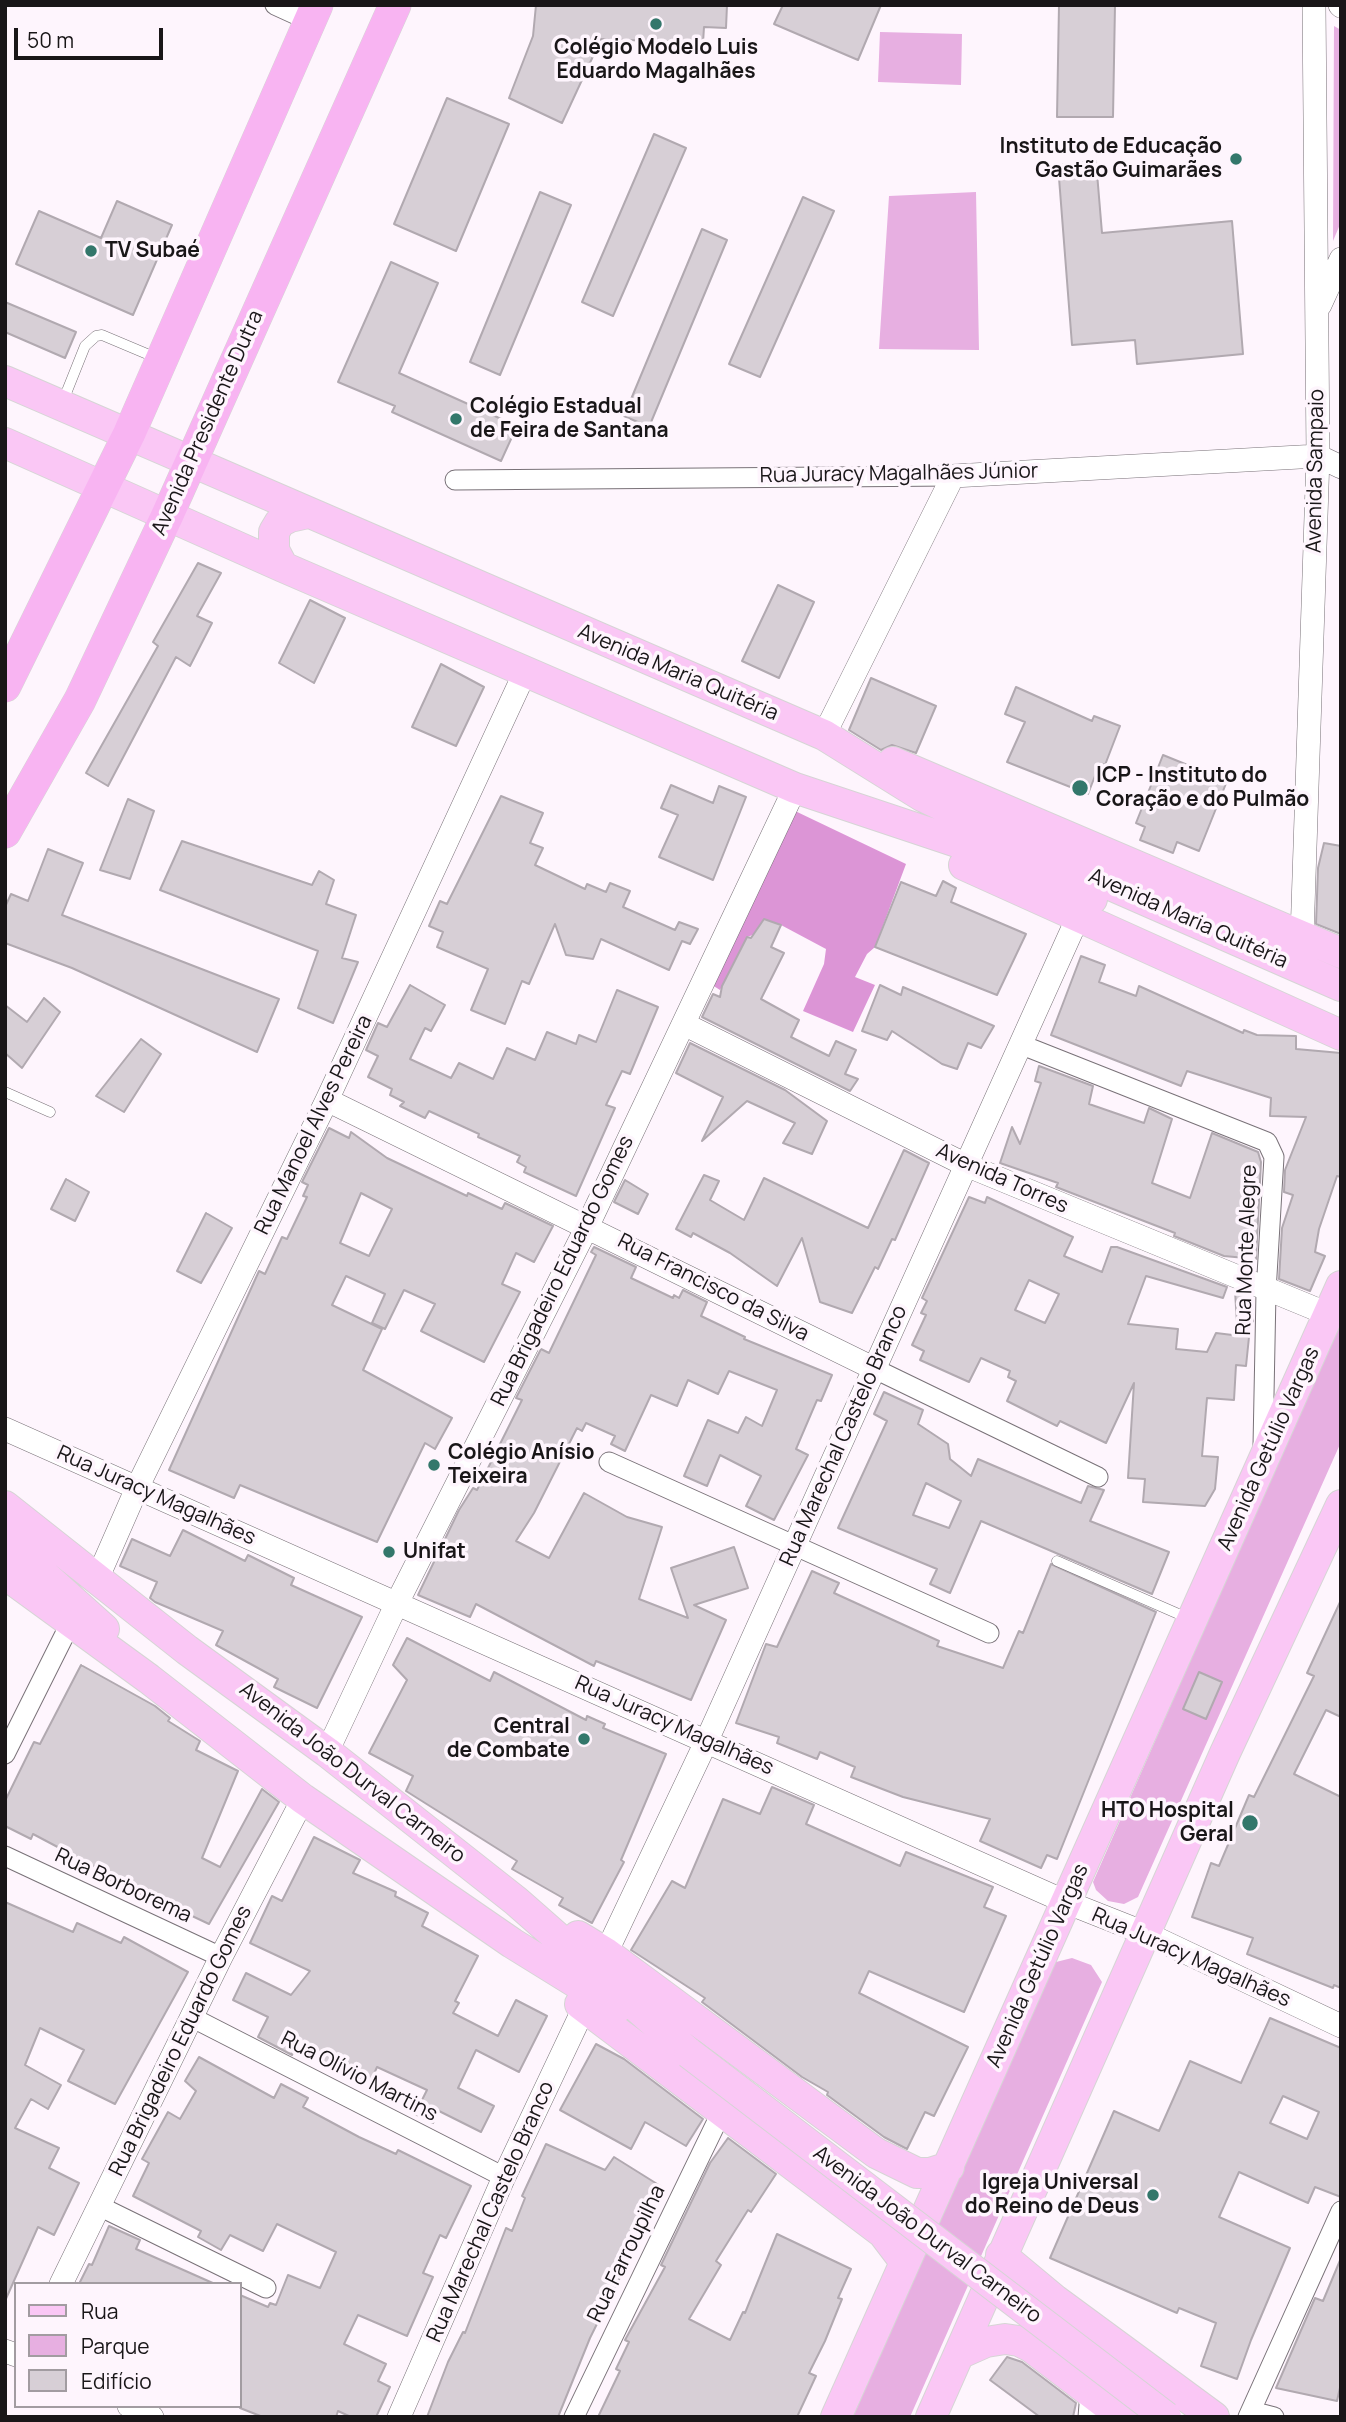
<!DOCTYPE html>
<html>
<head>
<meta charset="utf-8">
<style>
	body { margin:0 }
	#map { position:relative; width:1346px; height:2422px; overflow:hidden; background:#fef5fd; font-family:Manrope,sans-serif }
	canvas { display:block }
	.frame { position:absolute; inset:0; border:7px solid #191618; pointer-events:none }
	.legend { position:absolute; left:14px; top:2282px; width:228px; height:126px; box-sizing:border-box; background:#fef5fd; border:2px solid #a29ca1; margin:0; padding:9px 12px; list-style:none; font-size:21px; color:#191618 }
	.legend li { display:flex; align-items:center; gap:14px; height:35px }
	.legend b { width:35px; border:2px solid #a29ca1 }
	.scale { position:absolute; left:14px; top:28px; width:149px; height:32px; box-sizing:border-box; border:4px solid #191618; border-top:0; padding-left:9px; font-size:21px; line-height:24px; white-space:nowrap; color:#191618; -webkit-text-stroke:5px #fef5fd; paint-order:stroke }
</style>
</head>
<body>
<div id="map">
<canvas width="1346" height="2422"></canvas>
<div class="frame"></div>
<ul class="legend">
<li><b style="height:9px;background:#fac7f5"></b>Rua</li>
<li><b style="height:19px;background:#e7afe1"></b>Parque</li>
<li><b style="height:19px;background:#d7cfd6"></b>Edifício</li>
</ul>
<div class="scale">50 m</div>
</div>
<script>
const g = document.querySelector('canvas').getContext('2d');
g.lineJoin = 'round';
function paint(path, color) { g.fillStyle = color; g.fill(path, 'evenodd'); }
const toPath = rows => new Path2D(rows.map(r => 'M' + r).join(''));
function stroke(path, color, width, dash) { g.strokeStyle = color; g.lineWidth = width; g.lineCap = dash ? 'butt' : 'round'; g.setLineDash(dash || []); g.stroke(path); }
function drawText(font, color, halo, rows, align = 'center') {
  g.font = font + ' Manrope,sans-serif'; g.lineWidth = 7; g.setLineDash([]); g.textBaseline = 'middle'; g.strokeStyle = halo; g.fillStyle = color; for (const [text, x, y, turn = 0] of rows) {
    g.save(); g.translate(x, y); g.rotate((+turn || 0) * Math.PI / 180); g.textAlign = isNaN(turn) ? turn : align; if (halo) g.strokeText(text, 0, 0); g.fillText(text, 0, 0); g.restore();
  }
}
const green = toPath([
	[1334,26,1341,30,1341,222,1333,241],
	[880,32,962,34,961,85,878,82],
	[976,192,979,350,879,349,889,196],
	[1341,1318,1341,1442,1138,1897,1124,1904,1108,1901,1096,1890,1093,1882],
	[1072,1958,1091,1965,1102,1982,910,2417,853,2417,1052,1963]
]);
const forest = toPath([
	[793,810,906,864,875,947,867,954,855,977,875,985,853,1032,803,1011,824,964,826,949,781,925,747,937,720,990,709,983]
]);
const building = toPath([
	[536,5,727,5,726,28,704,27,703,43,601,39,562,123,509,98,533,36,536,5],
	[783,5,881,5,858,60,774,24,783,5],
	[1059,5,1115,5,1113,117,1057,117,1059,5],
	[447,98,509,124,456,251,394,224,447,98],
	[654,134,686,148,613,316,582,302,654,134],
	[1096,161,1102,233,1232,221,1243,354,1137,364,1135,340,1072,345,1058,165,1096,161],
	[540,192,571,205,500,375,470,362,540,192],
	[803,197,834,211,760,377,729,364,803,197],
	[117,201,172,225,133,315,16,264,39,211,101,238,117,201],
	[702,229,727,240,649,427,624,416,702,229],
	[391,262,438,283,399,373,517,426,501,461,392,412,395,406,338,382,391,262],
	[5,302,76,332,65,358,5,332,5,302],
	[198,563,221,573,197,616,212,623,190,666,176,657,108,786,86,773,158,646,153,642,198,563],
	[778,585,814,602,779,678,742,661,778,585],
	[310,600,345,618,314,683,279,663,310,600],
	[441,664,484,687,456,746,412,727,441,664],
	[871,678,936,706,916,753,892,745,881,750,849,730,871,678],
	[1016,687,1092,721,1094,716,1120,726,1105,765,1100,763,1088,794,1007,762,1025,722,1005,714,1016,687],
	[1163,755,1227,781,1199,851,1177,842,1173,853,1140,840,1145,827,1136,823,1163,755],
	[671,785,713,803,719,786,746,797,713,880,659,857,678,815,661,808,671,785],
	[501,796,543,813,530,843,543,848,535,865,585,889,587,884,606,892,610,883,630,891,623,907,675,930,679,922,698,929,690,944,682,941,669,970,601,939,593,959,566,955,555,924,529,984,522,981,505,1024,471,1010,488,969,437,947,443,932,429,926,440,901,447,904,501,796],
	[128,799,154,811,130,879,100,870,128,799],
	[182,841,312,885,319,871,334,880,326,904,356,915,342,958,358,962,333,1023,298,1008,318,951,160,890,182,841],
	[1324,843,1341,846,1341,934,1316,924,1318,868,1324,843],
	[48,849,83,863,62,915,279,999,257,1052,72,968,5,943,5,907,11,894,28,901,48,849],
	[943,881,956,888,951,902,1026,934,997,995,875,947,901,882,936,896,943,881],
	[764,919,781,925,771,947,784,953,761,999,799,1020,791,1037,829,1056,836,1041,856,1050,845,1074,858,1079,850,1091,702,1017,713,994,720,997,722,986,747,937,751,938,764,919],
	[1081,956,1105,965,1099,982,1136,996,1139,986,1243,1033,1244,1030,1257,1035,1296,1036,1296,1049,1341,1053,1341,1177,1337,1176,1319,1229,1315,1252,1325,1256,1310,1291,1279,1279,1282,1228,1293,1195,1284,1192,1285,1170,1306,1117,1270,1116,1271,1098,1187,1071,1181,1086,1051,1035,1081,956],
	[410,985,445,1005,431,1031,425,1028,410,1059,451,1078,459,1063,493,1079,507,1048,535,1060,547,1032,576,1044,579,1035,596,1042,617,990,658,1007,630,1074,622,1071,606,1105,615,1108,576,1196,524,1172,526,1167,517,1162,520,1156,478,1137,479,1134,429,1111,425,1118,400,1106,404,1102,390,1095,392,1089,368,1077,378,1056,366,1050,378,1023,387,1027,410,985],
	[880,985,901,995,903,987,994,1026,981,1048,968,1043,957,1069,942,1064,892,1031,887,1040,862,1031,880,985],
	[44,998,60,1012,22,1068,5,1053,5,1005,27,1022,44,998],
	[141,1039,161,1054,124,1112,96,1096,141,1039],
	[690,1043,785,1090,827,1121,812,1154,783,1143,795,1123,747,1101,702,1141,723,1097,676,1073,690,1043],
	[1039,1066,1093,1086,1089,1104,1144,1123,1149,1108,1172,1119,1152,1183,1190,1198,1212,1133,1258,1152,1261,1162,1256,1259,1224,1256,1174,1236,1175,1233,1056,1187,1058,1183,1000,1163,1012,1127,1020,1144,1041,1083,1035,1081,1039,1066],
	[329,1128,349,1138,351,1132,387,1158,467,1196,468,1193,502,1209,505,1203,553,1226,534,1262,516,1253,502,1284,520,1292,484,1362,421,1331,435,1304,404,1290,385,1329,372,1323,385,1294,346,1276,332,1305,382,1329,363,1370,452,1418,435,1449,425,1443,377,1542,240,1485,234,1498,169,1470,259,1271,265,1274,282,1237,287,1239,307,1197,303,1196,308,1185,302,1182,329,1128],
	[361,1193,392,1209,369,1256,340,1243,361,1193],
	[904,1150,929,1163,895,1240,892,1239,878,1269,875,1267,852,1313,820,1302,802,1238,777,1286,730,1253,693,1233,691,1237,676,1229,704,1175,719,1181,710,1200,744,1220,764,1178,868,1228,904,1150],
	[66,1179,89,1192,75,1221,51,1209,66,1179],
	[625,1180,648,1194,638,1214,614,1202,625,1180],
	[969,1197,985,1203,987,1197,1073,1237,1064,1256,1102,1272,1111,1247,1117,1247,1227,1287,1223,1298,1146,1276,1128,1324,1178,1329,1176,1349,1207,1352,1216,1333,1249,1337,1246,1366,1236,1365,1234,1400,1207,1398,1202,1456,1218,1457,1215,1489,1205,1506,1143,1502,1145,1479,1128,1478,1134,1383,1106,1443,1060,1421,1057,1426,1007,1401,1016,1381,1008,1377,1010,1371,981,1358,969,1382,920,1360,924,1351,912,1345,926,1315,921,1313,927,1301,922,1298,969,1197],
	[1029,1280,1059,1294,1045,1323,1015,1310,1029,1280],
	[206,1213,232,1228,201,1283,177,1271,206,1213],
	[594,1247,636,1267,631,1278,673,1298,674,1295,679,1298,683,1290,707,1302,701,1316,745,1337,744,1339,832,1375,821,1401,817,1400,796,1449,808,1455,774,1520,746,1506,761,1476,720,1455,707,1486,684,1476,708,1420,738,1433,746,1417,762,1426,777,1390,729,1371,718,1394,688,1380,677,1406,651,1395,625,1451,611,1444,615,1436,586,1423,582,1431,577,1428,534,1513,516,1541,549,1558,584,1493,627,1517,662,1527,639,1599,688,1618,671,1568,734,1547,748,1588,694,1605,726,1620,691,1700,596,1661,594,1666,476,1604,470,1617,418,1595,459,1510,473,1488,477,1490,522,1400,516,1398,541,1349,549,1353,596,1255,591,1252,594,1247],
	[1235,1291,1252,1298,1253,1322,1237,1323,1235,1291],
	[884,1392,923,1410,918,1424,948,1444,950,1459,971,1476,978,1459,1081,1503,1088,1486,1104,1490,1090,1521,1169,1552,1152,1594,981,1521,950,1593,930,1584,937,1569,838,1528,887,1421,874,1414,884,1392],
	[926,1483,961,1501,949,1528,913,1515,926,1483],
	[183,1530,245,1561,248,1555,294,1578,291,1585,362,1617,317,1708,274,1687,278,1679,216,1645,223,1631,155,1602,150,1598,157,1582,120,1566,132,1539,170,1556,183,1530],
	[1051,1564,1156,1612,1057,1859,1047,1855,1041,1868,980,1841,990,1819,903,1797,851,1777,855,1767,820,1752,817,1759,777,1743,779,1737,736,1723,766,1644,777,1647,812,1571,839,1583,834,1593,939,1641,937,1646,1003,1668,1019,1631,1023,1633,1051,1564],
	[1341,1600,1341,1717,1326,1710,1294,1774,1341,1797,1341,1988,1334,1985,1333,1988,1247,1954,1253,1938,1192,1917,1211,1863,1219,1866,1249,1795,1254,1797,1314,1676,1307,1673,1341,1600],
	[407,1638,490,1681,494,1672,586,1720,587,1716,605,1724,603,1728,666,1754,621,1860,624,1862,592,1923,559,1905,563,1898,512,1869,517,1861,406,1791,413,1776,369,1753,407,1680,393,1665,407,1638],
	[81,1665,155,1706,170,1718,168,1721,200,1741,196,1750,238,1771,202,1858,220,1867,262,1789,279,1802,209,1924,190,1915,187,1921,159,1903,100,1876,103,1871,33,1834,31,1839,5,1826,5,1801,34,1742,40,1744,81,1665],
	[1199,1672,1222,1682,1206,1719,1183,1709,1199,1672],
	[772,1787,814,1805,806,1824,900,1866,906,1852,993,1887,984,1907,1006,1916,964,2012,869,1971,859,1993,968,2047,934,2116,925,2112,907,2149,884,2137,827,2095,828,2092,802,2077,702,2002,705,1998,631,1950,672,1881,685,1888,723,1799,760,1814,772,1787],
	[314,1837,360,1860,353,1873,396,1892,395,1896,428,1913,422,1926,478,1956,455,2001,459,2003,453,2013,498,2036,516,2000,547,2016,519,2072,476,2050,458,2088,494,2106,481,2132,439,2111,433,2123,415,2114,427,2090,377,2067,370,2083,295,2048,292,2055,258,2037,268,2017,233,2000,246,1973,291,1995,310,1971,250,1943,272,1896,282,1901,314,1837],
	[5,1902,73,1932,77,1923,121,1943,124,1937,188,1972,115,2104,68,2081,84,2050,40,2028,25,2065,61,2085,48,2109,31,2099,15,2128,59,2148,49,2168,79,2183,54,2235,38,2227,5,2301,5,1902],
	[1270,2018,1341,2048,1341,2197,1315,2187,1308,2203,1239,2172,1219,2217,1290,2248,1251,2340,1237,2379,1201,2366,1216,2323,1179,2308,1177,2313,1050,2258,1114,2111,1159,2131,1190,2061,1241,2083,1270,2018],
	[1283,2096,1319,2112,1307,2139,1270,2123,1283,2096],
	[596,2044,624,2059,703,2119,686,2146,645,2122,631,2149,560,2110,596,2044],
	[199,2057,274,2098,281,2084,308,2098,303,2107,359,2137,396,2154,398,2150,471,2186,446,2238,440,2235,423,2273,433,2277,407,2336,358,2315,344,2344,386,2364,378,2381,390,2387,376,2417,351,2417,338,2411,336,2417,263,2417,240,2408,240,2295,268,2307,270,2303,276,2305,288,2275,320,2288,336,2252,277,2224,263,2251,230,2235,221,2250,198,2237,201,2231,133,2196,149,2163,142,2159,168,2112,180,2119,196,2091,185,2081,199,2057],
	[728,2138,776,2174,751,2212,748,2210,716,2261,721,2265,689,2319,730,2340,743,2312,745,2313,777,2234,851,2269,838,2298,842,2299,825,2341,809,2373,816,2376,797,2417,598,2417,620,2371,616,2369,629,2342,625,2340,665,2267,661,2265,710,2163,728,2138],
	[546,2144,605,2170,614,2157,662,2187,638,2228,643,2231,590,2338,558,2417,427,2417,448,2362,463,2332,465,2333,506,2228,512,2231,525,2198,522,2196,546,2144],
	[109,2226,140,2240,136,2249,215,2284,79,2284,89,2264,92,2265,109,2226],
	[1341,2258,1341,2383,1337,2401,1276,2388,1315,2298,1323,2301,1341,2258],
	[1007,2357,1022,2362,1076,2403,1073,2417,1040,2417,990,2380,1007,2357]
]);
const service = toPath([
	[63,401,85,346,96,336,102,335,159,359],
	[5,1092,50,1112],
	[1057,1561,1190,1619]
]);
const minor = toPath([
	[275,5,310,21],
	[455,480,953,476],
	[1022,1045,1267,1142,1274,1157,1266,1292,1263,1446],
	[875,1369,1098,1477],
	[609,1462,989,1633],
	[5,1754,70,1624],
	[5,1856,221,1957],
	[193,2018,504,2177],
	[99,2206,266,2288],
	[1251,2411,1274,2417],
	[574,2417,722,2111],
	[1088,2417,1090,2392],
	[1248,2417,1341,2211]
]);
const tertiary = toPath([
	[1340,5,1341,6],
	[1320,305,1341,259],
	[824,735,953,476,1318,456,1341,467],
	[1302,937,1318,456,1314,5],
	[684,1024,966,1165,1328,1314],
	[327,1100,875,1369],
	[5,1429,1066,1902,1147,1934,1341,2026],
	[98,1577,137,1488,327,1100,526,670],
	[327,1752,397,1603,588,1225,795,788],
	[606,1953,707,1740,1078,917],
	[61,2284,221,1957,303,1799],
	[5,2351,16,2355],
	[129,2406,152,2417],
	[399,2417,504,2177,584,2008]
]);
const primary = toPath([
	[5,381,824,735,922,796,1074,869,1341,986],
	[5,443,283,567,795,788,975,848,1092,899],
	[283,567,274,550,274,532,280,522,290,517,308,513],
	[893,762,1341,953],
	[964,865,1341,1035],
	[5,1506,187,1650,327,1752,516,1901,689,2053],
	[5,1540,104,1629],
	[5,1574,149,1679,303,1799,512,1943,617,2008],
	[578,1936,606,1953,876,2153,917,2173,930,2173,949,2167],
	[580,2004,883,2233,905,2262],
	[1001,2255,1055,2300,1214,2417],
	[959,2354,986,2342,1005,2339,1019,2341,1031,2347,1123,2417],
	[836,2417,1341,1286],
	[931,2417,1225,1753,1341,1505]
]);
const trunk = toPath([
	[5,686,129,434,317,5],
	[5,832,80,700,167,516,395,5]
]);
const primaryBridge = toPath([
	[689,2053,1166,2417]
]);
const markers = [
	[656,24,7,"#33776b"],
	[1236,159,7,"#33776b"],
	[91,251,7,"#33776b"],
	[456,419,7,"#33776b"],
	[1080,788,9,"#33776b"],
	[434,1465,7,"#33776b"],
	[389,1552,7,"#33776b"],
	[584,1739,7,"#33776b"],
	[1250,1823,9,"#33776b"],
	[1153,2195,7,"#33776b"]
];
const poiNames = [
	["Colégio Modelo Luis",656,48,"center"],
	["Eduardo Magalhães",656,72,"center"],
	["Instituto de Educação",1222,147,"right"],
	["Gastão Guimarães",1222,171,"right"],
	["TV Subaé",105,251],
	["Colégio Estadual",470,407],
	["de Feira de Santana",470,431],
	["ICP - Instituto do",1096,776],
	["Coração e do Pulmão",1096,800],
	["Colégio Anísio",448,1453],
	["Teixeira",448,1477],
	["Unifat",403,1552],
	["Central",570,1727,"right"],
	["de Combate",570,1751,"right"],
	["HTO Hospital",1234,1811,"right"],
	["Geral",1234,1835,"right"],
	["Igreja Universal",1139,2183,"right"],
	["do Reino de Deus",1139,2207,"right"]
];
const streetNames = [
	["Avenida Presidente Dutra",208,423,-66],
	["Avenida Sampaio",1316,471,-89],
	["Rua Juracy Magalhães Júnior",899,474,-1],
	["Avenida Maria Quitéria",678,673,23],
	["Avenida Maria Quitéria",1188,919,24],
	["Rua Manoel Alves Pereira",314,1125,-64],
	["Avenida Torres",1002,1179,24],
	["Rua Monte Alegre",1247,1250,-88],
	["Rua Brigadeiro Eduardo Gomes",563,1271,-64],
	["Rua Francisco da Silva",713,1288,27],
	["Rua Marechal Castelo Branco",844,1436,-66],
	["Avenida Getúlio Vargas",1269,1449,-66],
	["Rua Juracy Magalhães",156,1496,24],
	["Rua Juracy Magalhães",674,1726,24],
	["Avenida João Durval Carneiro",352,1773,38],
	["Rua Borborema",123,1886,25],
	["Rua Juracy Magalhães",1191,1958,24],
	["Avenida Getúlio Vargas",1038,1966,-66],
	["Rua Brigadeiro Eduardo Gomes",181,2041,-64],
	["Rua Olívio Martins",359,2077,27],
	["Rua Marechal Castelo Branco",491,2212,-66],
	["Avenida João Durval Carneiro",927,2235,37],
	["Rua Farroupilha",627,2254,-64]
];
paint(green, '#e7afe1');
paint(forest, '#dc95d6');
paint(building, '#d7cfd6');
stroke(building, '#b1a9b0', 2);
stroke(service, '#797278', 11);
stroke(minor, '#797278', 21);
stroke(tertiary, '#797278', 24);
stroke(primary, '#d6d5d5', 32);
stroke(trunk, '#d6d5d5', 33);
stroke(service, '#fff', 10);
stroke(minor, '#fff', 19);
stroke(tertiary, '#fff', 23);
stroke(primary, '#fac7f5', 30);
stroke(trunk, '#f8b4f2', 32);
stroke(primaryBridge, '#d6d5d5', 32, []);
stroke(primaryBridge, '#fac7f5', 30);
for (const [x, y, r, color] of markers) { const dot = new Path2D(); dot.arc(x, y, r, 0, 2 * Math.PI); g.fillStyle = color; g.fill(dot); stroke(dot, '#fef5fd', 2.5); }
drawText('bold 21px', '#191618', '#fef5fd', poiNames, 'left');
drawText('21px', '#191618', '#fef5fd', streetNames);
</script>
</body>
</html>
